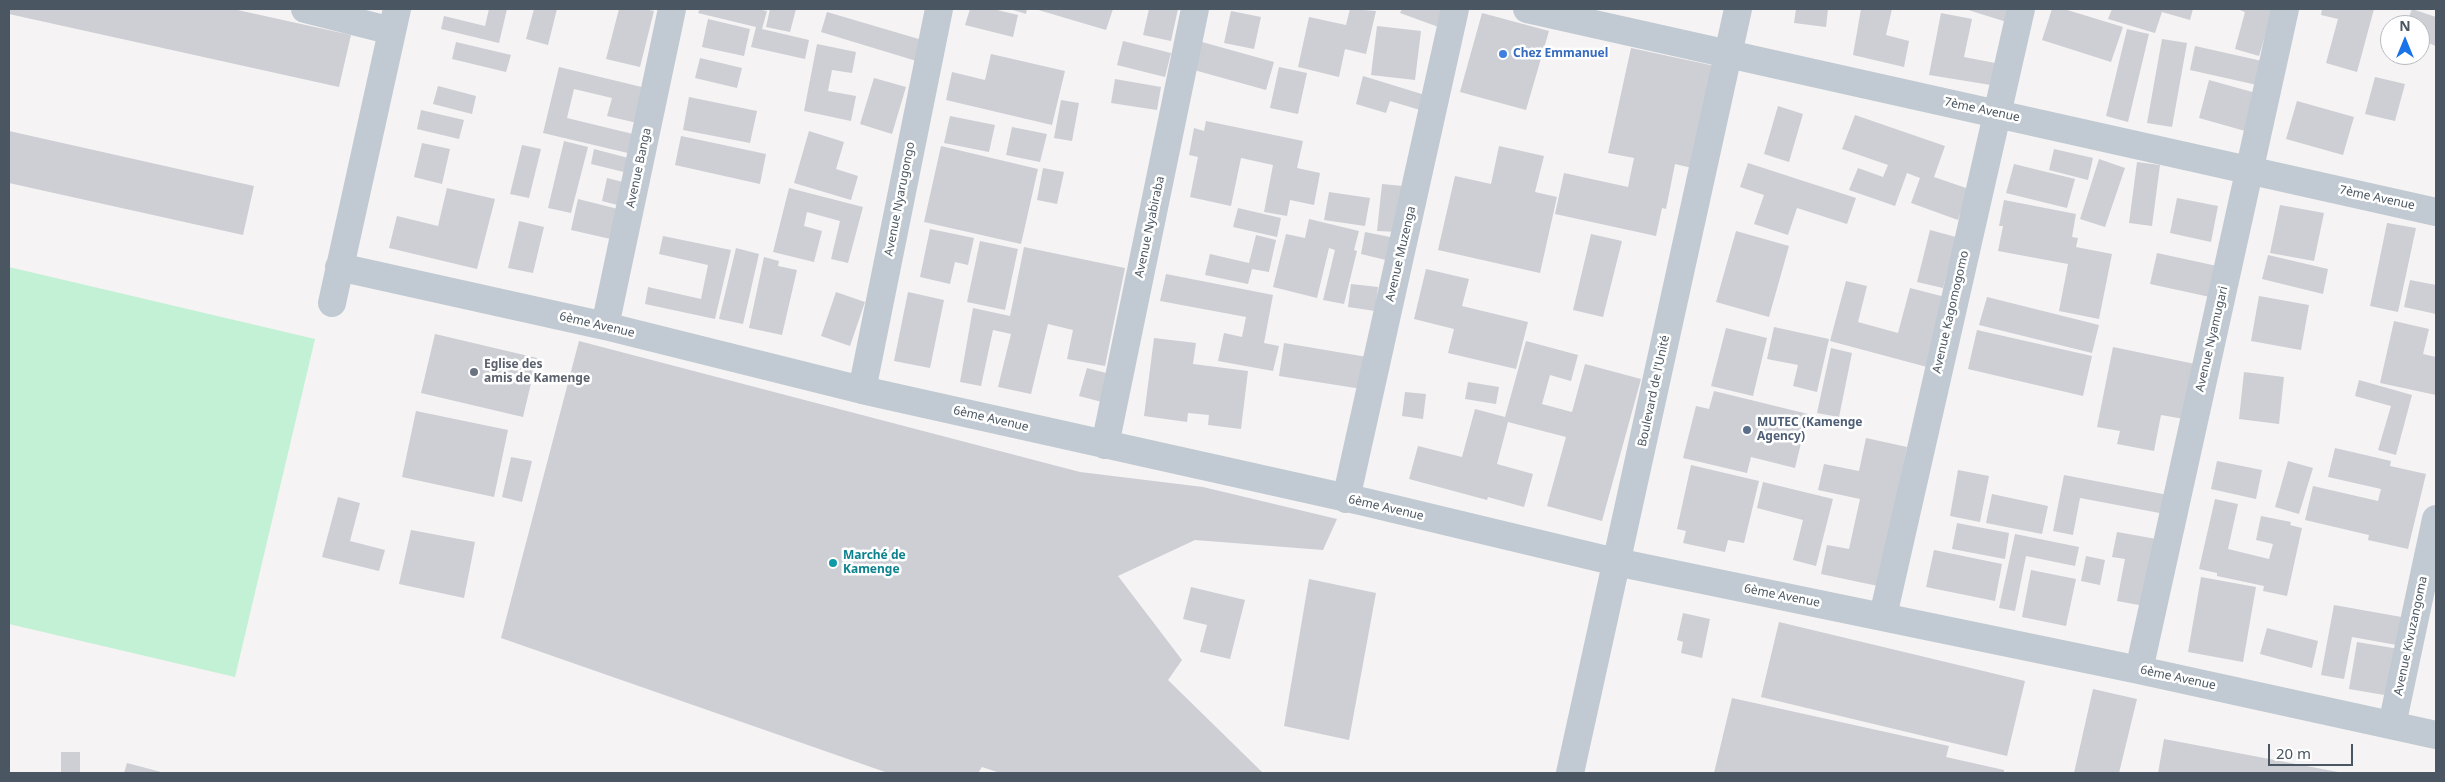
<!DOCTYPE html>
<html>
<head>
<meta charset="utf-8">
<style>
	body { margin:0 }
	#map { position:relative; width:2445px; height:782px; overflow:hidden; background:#f5f3f3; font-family:"Noto Sans",sans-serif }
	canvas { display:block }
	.frame { position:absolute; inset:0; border:10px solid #4a5661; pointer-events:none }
	.north { position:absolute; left:2380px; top:15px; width:50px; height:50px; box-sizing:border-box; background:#fff; border:1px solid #b7bbc0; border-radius:50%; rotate:0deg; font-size:14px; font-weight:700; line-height:20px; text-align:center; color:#4a5661 }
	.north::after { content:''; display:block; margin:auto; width:18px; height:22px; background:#1a73e8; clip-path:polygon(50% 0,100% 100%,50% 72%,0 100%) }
	.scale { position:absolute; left:2268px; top:744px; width:85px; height:22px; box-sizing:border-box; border:2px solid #4a5661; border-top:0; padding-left:6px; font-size:15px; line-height:18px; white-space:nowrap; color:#4a5661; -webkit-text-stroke:4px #fff; paint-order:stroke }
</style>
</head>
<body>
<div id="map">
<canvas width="2445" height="782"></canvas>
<div class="frame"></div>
<div class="north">N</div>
<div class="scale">20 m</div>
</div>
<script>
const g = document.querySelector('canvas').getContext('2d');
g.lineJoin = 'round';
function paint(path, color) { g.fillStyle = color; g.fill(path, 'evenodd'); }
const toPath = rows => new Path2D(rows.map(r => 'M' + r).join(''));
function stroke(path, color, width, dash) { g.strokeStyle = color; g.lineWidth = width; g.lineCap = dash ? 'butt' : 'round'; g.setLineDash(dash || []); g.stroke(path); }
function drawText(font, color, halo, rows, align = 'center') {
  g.font = font + ' "Noto Sans",sans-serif'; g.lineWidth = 5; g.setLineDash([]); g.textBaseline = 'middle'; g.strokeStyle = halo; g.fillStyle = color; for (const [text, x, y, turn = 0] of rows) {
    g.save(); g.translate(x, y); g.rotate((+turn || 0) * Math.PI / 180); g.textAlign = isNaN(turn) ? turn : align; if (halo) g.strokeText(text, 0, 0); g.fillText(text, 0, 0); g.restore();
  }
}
const green = toPath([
	[9,267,315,339,235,677,9,624]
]);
const building = toPath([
	[9,9,233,9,351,35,339,87,9,14],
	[489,9,507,9,499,43,441,29,444,16,485,26],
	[534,9,557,9,548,45,526,39],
	[619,9,643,9,654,11,640,67,606,59],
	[700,9,756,9,767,11,762,29,809,40,805,59,751,47,756,27,698,13],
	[770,9,796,9,790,32,766,27],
	[970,9,993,9,1018,15,1013,37,965,25],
	[1010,9,1027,9,1026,14],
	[1035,9,1113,9,1106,30],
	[1149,9,1178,9,1171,41,1143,35],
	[1350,9,1376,11,1366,54,1345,49,1339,77,1298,67,1309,17,1346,25],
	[1402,9,1449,9,1444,29,1400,13],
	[1796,9,1828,9,1826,27,1794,23],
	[1861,9,1892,9,1886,35,1909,41,1904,67,1853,55],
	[1965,9,2018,9,2013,24],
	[2052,9,2064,9,2123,27,2111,62,2042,40],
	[2112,9,2193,9,2190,20,2162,12,2155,33,2108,19],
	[2237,9,2273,9,2259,56,2235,49,2245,12],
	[2322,9,2374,9,2357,72,2326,63,2338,19,2321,15],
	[2412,9,2436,17,2436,46,2420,40,2420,25,2406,25],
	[1231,11,1261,17,1254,49,1224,43],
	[827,12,929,42,923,63,821,32],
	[1482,13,1549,31,1526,110,1460,92],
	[1941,13,1972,19,1964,57,1995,63,1991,85,1929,75],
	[708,19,750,29,744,56,702,47],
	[1377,26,1421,31,1415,80,1371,75],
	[2127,29,2149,34,2128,122,2106,116],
	[2162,39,2187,43,2172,127,2147,123],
	[1123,41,1171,53,1165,77,1117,65],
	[456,42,511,55,506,72,452,59],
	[1202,42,1274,62,1266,90,1194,70],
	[817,44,856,52,852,73,832,70,828,91,856,96,851,121,804,111],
	[2195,46,2262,61,2257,85,2190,70],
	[1631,48,1715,66,1692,168,1675,164,1666,209,1662,208,1656,236,1555,214,1564,173,1628,187,1634,158,1608,153],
	[991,54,1065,71,1052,125,946,100,952,72,985,80],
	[700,58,742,68,737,88,695,78],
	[559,67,654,90,646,125,607,116,612,98,574,89,567,118,637,135,632,154,543,133],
	[1279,67,1307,73,1298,114,1270,108],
	[1363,76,1425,95,1420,110,1390,101,1386,113,1356,104],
	[2375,77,2405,84,2395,121,2365,114],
	[874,78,906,87,892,134,860,124],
	[1115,79,1161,87,1157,110,1111,103],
	[2209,80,2256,93,2245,131,2199,118],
	[438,86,476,96,472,114,433,104],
	[689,97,757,111,750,143,683,130],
	[1061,100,1079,103,1072,141,1054,138],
	[2297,101,2354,117,2343,155,2286,139],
	[1778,106,1803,114,1789,162,1764,154],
	[421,110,464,120,459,139,417,129],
	[1855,115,1945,146,1934,177,1969,189,1958,220,1911,203,1920,178,1907,173,1895,206,1849,190,1858,168,1883,177,1888,165,1842,149],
	[950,116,995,125,989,152,944,143],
	[1206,121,1303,141,1297,168,1320,173,1314,205,1290,200,1287,216,1264,212,1273,165,1241,158,1231,206,1190,197,1198,157,1189,155,1194,128,1204,131],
	[1012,127,1047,134,1040,162,1006,155],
	[9,131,254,186,243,235,9,183],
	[809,131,844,142,836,169,858,176,851,200,794,183],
	[681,136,766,154,760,184,675,165],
	[564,141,588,147,571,213,548,208],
	[422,143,450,149,442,184,414,177],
	[522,145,541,149,529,198,510,194],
	[941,146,1038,169,1021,244,924,222],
	[1499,146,1544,156,1535,192,1557,197,1540,273,1438,250,1455,176,1491,184],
	[594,149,632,159,628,173,591,164],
	[2054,149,2093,158,2088,180,2049,170],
	[2099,159,2125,168,2105,227,2080,219],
	[2137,162,2160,165,2152,226,2129,223],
	[1748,163,1856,198,1847,224,1797,208,1788,235,1754,224,1764,195,1740,187],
	[2014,164,2075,179,2067,208,2006,193],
	[1043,168,1064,172,1057,204,1037,200],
	[607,178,635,185,629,208,602,201],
	[1382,184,1403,186,1399,232,1377,231],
	[447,188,495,199,477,269,389,248,397,216,438,226],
	[789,188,863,207,848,263,831,259,840,221,807,212,804,226,822,231,814,262,773,252],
	[1329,192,1370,198,1365,226,1324,220],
	[2177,198,2218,206,2211,242,2170,233],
	[578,199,622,210,615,240,571,230],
	[2004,200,2076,214,2072,237,2078,238,2076,247,2112,254,2099,319,2059,311,2068,264,1998,251,2003,226,1999,226],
	[2280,205,2324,213,2314,261,2270,253],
	[1238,208,1281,218,1277,237,1233,227],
	[1309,219,1359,231,1354,250,1357,251,1344,304,1323,300,1335,250,1329,248,1317,298,1273,287,1286,234,1305,238],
	[519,221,544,227,533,273,508,268],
	[2387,223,2416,228,2398,312,2370,306],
	[930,229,974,238,968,265,955,262,950,284,920,277],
	[1930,230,1956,237,1943,288,1917,282],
	[1736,231,1789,246,1769,317,1716,302],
	[1365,232,1395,238,1390,261,1361,254],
	[1591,234,1622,241,1603,317,1573,310],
	[1256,235,1276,240,1269,272,1252,269,1248,284,1205,275,1210,254,1249,263],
	[663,236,731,250,715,319,645,304,648,287,701,299,708,265,659,254],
	[980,241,1018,249,1005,310,967,302],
	[1024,247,1125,268,1105,366,1067,359,1073,330,1048,324,1031,394,998,387,1011,334,993,330,981,386,960,382,973,308,1010,316],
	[736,248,759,254,743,324,719,319],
	[2157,253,2217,266,2210,297,2150,284],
	[2268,255,2328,269,2323,294,2262,279],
	[764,257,779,261,778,266,797,270,782,335,749,328],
	[1426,269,1469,279,1462,306,1528,322,1516,369,1448,353,1454,329,1414,319],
	[1166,274,1273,295,1264,343,1279,346,1273,371,1218,361,1224,333,1242,337,1246,317,1160,301],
	[2410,280,2436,285,2436,314,2404,307],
	[1846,281,1867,286,1858,322,1898,333,1910,288,1945,297,1927,367,1830,341],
	[1351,284,1378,287,1375,311,1348,307],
	[836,292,865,302,850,346,821,336],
	[908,292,944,300,930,368,894,361],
	[2259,296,2309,305,2301,350,2251,341],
	[1987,297,2099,325,2092,353,1979,325],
	[2394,321,2429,329,2423,354,2436,357,2436,395,2380,383],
	[1774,327,1829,339,1817,392,1793,386,1798,365,1767,359],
	[1726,328,1767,338,1753,396,1711,386],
	[1977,330,2092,356,2083,396,1968,369],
	[435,334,537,358,523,417,421,393],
	[1154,338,1196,343,1193,364,1248,371,1241,429,1208,425,1209,415,1188,413,1187,422,1144,416],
	[579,341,1080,472,1203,487,1337,519,1323,550,1195,540,1118,576,1182,660,1168,680,1263,773,1000,773,982,767,978,773,888,773,501,638],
	[1526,341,1578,355,1571,381,1550,375,1542,404,1572,412,1585,364,1641,379,1602,521,1547,506,1566,437,1508,422,1497,464,1533,474,1524,507,1488,497,1487,500,1409,479,1418,446,1462,457,1475,409,1505,417],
	[1284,343,1367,357,1362,389,1279,376],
	[2113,347,2195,364,2184,419,2161,415,2154,451,2117,444,2120,431,2097,427],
	[1831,348,1852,353,1839,417,1817,413],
	[1087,368,1110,374,1102,402,1079,396],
	[2244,372,2284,377,2279,424,2239,419],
	[2359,380,2412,395,2396,455,2378,450,2391,406,2355,396],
	[1468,382,1499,387,1496,404,1465,399],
	[1714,391,1808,414,1795,468,1751,457,1747,473,1683,458,1696,406,1709,409],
	[1405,392,1426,394,1423,419,1402,416],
	[416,411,508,430,494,497,402,477],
	[1866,438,1907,447,1878,586,1821,574,1827,545,1849,549,1860,499,1818,490,1824,464,1859,471],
	[2335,448,2391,461,2390,466,2426,474,2408,549,2368,540,2369,535,2305,520,2313,486,2378,501,2381,489,2328,477],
	[511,457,532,461,522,502,502,497],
	[2217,461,2262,470,2256,499,2211,489],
	[2288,461,2313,468,2299,514,2275,507],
	[1691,465,1759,481,1744,543,1728,540,1725,552,1683,543,1686,531,1677,529],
	[1958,470,1989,476,1980,522,1950,516],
	[2064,475,2168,495,2165,514,2080,498,2073,535,2053,531],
	[1763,482,1833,499,1816,566,1793,560,1803,520,1757,508],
	[1992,494,2048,506,2042,534,1986,523],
	[338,497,360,503,350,541,385,550,379,571,322,557],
	[2215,499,2238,504,2228,549,2269,559,2273,544,2256,540,2261,516,2291,522,2290,525,2302,528,2287,596,2263,591,2264,586,2217,576,2217,573,2199,569],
	[1957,523,2009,533,2005,559,1952,549],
	[411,530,475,542,464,598,399,584],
	[2117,532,2162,540,2150,607,2117,601,2125,559,2112,557],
	[2015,534,2079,547,2075,566,2026,556,2015,611,1999,608],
	[1934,550,2002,564,1995,601,1926,587],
	[2086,556,2105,560,2100,585,2081,581],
	[2031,570,2076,579,2066,626,2022,617],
	[2201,577,2256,587,2243,662,2188,652],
	[1309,579,1376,593,1349,740,1284,726],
	[1191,587,1245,600,1230,659,1200,652,1207,625,1183,619],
	[2334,605,2407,618,2402,646,2352,637,2344,679,2321,675],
	[1683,613,1710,619,1702,658,1681,653,1683,642,1677,640],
	[1779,622,2025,681,2007,756,1761,697],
	[2267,628,2318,641,2312,668,2260,654],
	[2357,642,2399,649,2390,696,2349,689],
	[2093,689,2137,699,2119,773,2074,773],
	[1732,698,1949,746,1946,757,2004,770,2004,773,1714,773],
	[2164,739,2338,772,2338,773,2158,773],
	[61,752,80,752,80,773,61,773],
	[127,763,161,772,160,773,124,773]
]);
const minor = toPath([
	[305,9,392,31],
	[1527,9,2436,212],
	[339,267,605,326,862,390,1365,502,1616,562,2139,670,2436,735],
	[332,303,397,9],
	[605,326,672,9],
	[862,390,939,9],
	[1105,445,1195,9],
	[1346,499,1455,9],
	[1883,616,2021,9],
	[2139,670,2285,9],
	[2392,725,2436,519],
	[1570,773,1738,9]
]);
const markers = [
	[1503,54,5,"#3f7fe0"],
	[474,372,5,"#6b7280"],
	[1747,430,5,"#5c6f8a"],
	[833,563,5,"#0f9aa8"]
];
const shopNames = [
	["Chez Emmanuel",1513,54]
];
const streetNames = [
	["7ème Avenue",1982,110,12],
	["Avenue Banga",639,168,-78],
	["7ème Avenue",2377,198,12],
	["Avenue Nyarugongo",900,199,-79],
	["Avenue Nyabiraba",1150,227,-78],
	["Avenue Muzenga",1401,254,-77],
	["Avenue Kagomogomo",1951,312,-77],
	["6ème Avenue",597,325,13],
	["Avenue Nyamugari",2212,339,-77],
	["Boulevard de l'Unité",1654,391,-78],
	["6ème Avenue",991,419,13],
	["6ème Avenue",1386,508,13],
	["6ème Avenue",1782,596,11],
	["Avenue Kivuzangoma",2411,636,-78],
	["6ème Avenue",2178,678,12]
];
const worshipNames = [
	["Eglise des",484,365],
	["amis de Kamenge",484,379]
];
const serviceNames = [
	["MUTEC (Kamenge",1757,423],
	["Agency)",1757,437]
];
const cultureNames = [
	["Marché de",843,556],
	["Kamenge",843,570]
];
paint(green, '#c3f1d5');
paint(building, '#cdcfd5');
stroke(minor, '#c1cad2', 28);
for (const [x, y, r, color] of markers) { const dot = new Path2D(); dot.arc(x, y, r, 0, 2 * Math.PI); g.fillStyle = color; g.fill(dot); stroke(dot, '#fff', 2); }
drawText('bold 12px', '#366cbe', '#fff', shopNames, 'left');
drawText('12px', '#4a5661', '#fff', streetNames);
drawText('bold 12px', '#5b616d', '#fff', worshipNames, 'left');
drawText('bold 12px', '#4e5e75', '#fff', serviceNames, 'left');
drawText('bold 12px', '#0d838f', '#fff', cultureNames, 'left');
</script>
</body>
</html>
